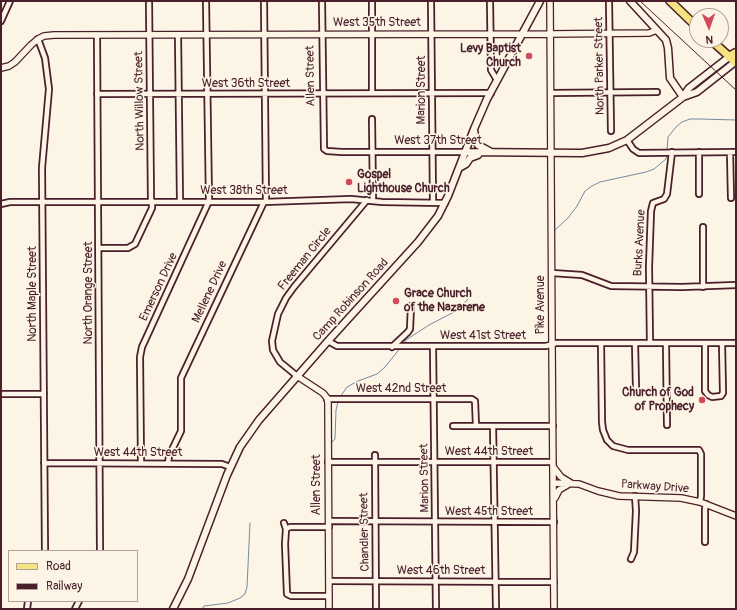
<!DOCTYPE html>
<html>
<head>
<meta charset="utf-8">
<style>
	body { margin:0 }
	#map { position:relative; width:737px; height:610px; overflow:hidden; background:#fcf5e5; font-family:Pangolin,sans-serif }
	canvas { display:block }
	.frame { position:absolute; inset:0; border:2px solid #4a1f2b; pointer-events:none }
	.legend { position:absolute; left:8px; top:550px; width:130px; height:52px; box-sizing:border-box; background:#fcf5e5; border:1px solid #b59f9b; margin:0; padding:5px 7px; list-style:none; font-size:12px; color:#4a1f2b }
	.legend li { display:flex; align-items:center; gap:8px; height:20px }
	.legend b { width:20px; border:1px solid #b59f9b }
	.north { position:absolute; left:689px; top:8px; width:40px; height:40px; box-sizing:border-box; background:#fcf5e5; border:1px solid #b59f9b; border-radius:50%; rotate:178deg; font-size:11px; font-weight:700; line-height:16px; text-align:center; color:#4a1f2b }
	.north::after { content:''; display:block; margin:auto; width:14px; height:18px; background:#d1495b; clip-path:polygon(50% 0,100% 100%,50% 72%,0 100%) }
</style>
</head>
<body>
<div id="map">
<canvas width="737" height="610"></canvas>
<div class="frame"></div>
<ul class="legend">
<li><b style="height:5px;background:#f5e382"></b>Road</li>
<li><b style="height:5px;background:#4a1f2b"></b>Railway</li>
</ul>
<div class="north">N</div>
</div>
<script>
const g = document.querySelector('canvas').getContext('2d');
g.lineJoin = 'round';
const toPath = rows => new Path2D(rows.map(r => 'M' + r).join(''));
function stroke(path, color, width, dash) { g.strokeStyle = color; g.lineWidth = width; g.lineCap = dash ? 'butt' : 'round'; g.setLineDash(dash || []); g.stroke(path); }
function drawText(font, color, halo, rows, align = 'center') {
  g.font = font + ' Pangolin,sans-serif'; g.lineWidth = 3; g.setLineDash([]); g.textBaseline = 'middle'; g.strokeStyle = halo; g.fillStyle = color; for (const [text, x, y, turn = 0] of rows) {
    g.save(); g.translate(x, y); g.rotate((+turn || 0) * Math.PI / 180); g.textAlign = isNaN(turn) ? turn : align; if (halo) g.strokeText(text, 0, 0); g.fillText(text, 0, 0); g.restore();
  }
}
const stream = toPath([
	[667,151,668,137,676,127,682,122,690,119,700,119,736,120],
	[554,231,568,218,577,206,585,191,592,186,600,182,646,172,654,169,666,159,667,154],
	[403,345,406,340,429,325,458,310,468,299],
	[340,397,347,387,358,381,377,374,385,367,401,347],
	[331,443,335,439,336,410,338,402],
	[202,609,204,606,228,603,240,598,245,594,247,587,250,523]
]);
const minor = toPath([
	[149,1,151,201],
	[264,1,266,202],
	[322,1,324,149,327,151,342,152,465,152],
	[372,1,372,93],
	[431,1,433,202],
	[490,1,491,70,497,80],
	[609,1,611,131],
	[1,21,10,1],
	[97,35,100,551],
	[178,35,180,201],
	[38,39,45,58,49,89,42,168,45,551],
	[551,93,657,92],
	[97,94,491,93],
	[372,119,373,201],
	[627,140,633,149,639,153,736,152],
	[699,152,699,194],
	[730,152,731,198],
	[1,204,10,202,264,202,351,199,382,202,445,203],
	[703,227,703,287],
	[99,248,128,248,135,244,152,208,152,201],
	[552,273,582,275,611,286,682,287,736,285],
	[328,341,337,346,546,346,556,343,736,343],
	[601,343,602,422,603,430,607,440,613,446,628,450,699,450,701,454,701,496,700,502],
	[635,343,636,388],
	[650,343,649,267,651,211,653,203,664,199,667,194,672,152],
	[705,343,705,391,708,395,712,397,721,396,723,393,722,343],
	[666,344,667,425],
	[433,346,436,609],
	[392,347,408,332,410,329,411,306],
	[297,376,280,362,273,350,272,341,278,314,286,298,294,287,367,200],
	[1,394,44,394],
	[327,399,472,399,475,401,476,426],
	[453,426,553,426],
	[493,426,496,609],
	[375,455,376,609],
	[328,462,553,462],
	[44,463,222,464,230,467],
	[141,463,140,357,142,347,209,201,206,1],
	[168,463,169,456,181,431,181,378,264,202],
	[329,521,554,522],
	[284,523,286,529,285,544,287,594,291,596,329,596],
	[286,529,290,527,329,527],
	[705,542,705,509,706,504],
	[631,559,634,552,636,511,635,496],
	[329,581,554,582],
	[27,609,28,601],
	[75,609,79,601]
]);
const tertiary = toPath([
	[550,1,552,345,554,609],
	[1,68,9,66,15,62,31,45,38,39,44,36,54,35,550,34,649,33,657,30],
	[297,376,323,393,327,398,328,403,329,609],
	[554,468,561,477,571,483],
	[554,483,579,484,598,491,619,496,681,498,700,502,736,516],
	[555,498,559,490,569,484]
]);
const secondary = toPath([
	[630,1,666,40,668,48,670,78,683,97],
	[683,97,689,88,729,57],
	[474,130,476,141,478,145,491,152],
	[465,152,582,153,609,148,627,140,683,97,697,92,735,62],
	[459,168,466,164,470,158,478,155],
	[173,609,188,579,227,475,240,447,259,420,328,341,418,242,438,216,448,196,474,129,487,99,540,1]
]);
const primary = toPath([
	[670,1,697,27],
	[711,40,733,60]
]);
const motorway = toPath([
	[729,57,736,53],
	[735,62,736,62]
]);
const rail = toPath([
	[640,1,736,90]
]);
const markers = [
	[529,56,4,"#d1495b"],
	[349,182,4,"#d1495b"],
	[396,301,4,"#d1495b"],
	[702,400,4,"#d1495b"]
];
const streetNames = [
	["West 35th Street",377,23],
	["North Parker Street",600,66,-91],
	["Allen Street",311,76,-91],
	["West 36th Street",246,84],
	["Marion Street",422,90,-90],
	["North Willow Street",140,101,-91],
	["West 37th Street",438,141],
	["West 38th Street",244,191],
	["Burks Avenue",640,243,-87],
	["Freeman Circle",305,259,-51],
	["Emerson Drive",159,287,-65],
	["Mellene Drive",210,292,-65],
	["North Orange Street",89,293,-90],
	["North Maple Street",33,294,-90],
	["Camp Robinson Road",351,300,-48],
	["Pike Avenue",541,305,-90],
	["West 41st Street",483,336],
	["West 42nd Street",401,389],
	["West 44th Street",489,452],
	["West 44th Street",138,453],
	["Marion Street",425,478,-91],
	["Allen Street",317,485,-90],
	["Parkway Drive",655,487,4],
	["West 45th Street",489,512],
	["Chandler Street",365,532,-91],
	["West 46th Street",441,571]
];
const poiNames = [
	["Levy Baptist",521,49],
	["Church",521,63],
	["Gospel",357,175,"left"],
	["Lighthouse Church",357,189,"left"],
	["Grace Church",404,294,"left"],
	["of the Nazarene",404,308,"left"],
	["Church of God",694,393],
	["of Prophecy",694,407]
];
stroke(stream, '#7489a2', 1);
stroke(minor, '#4a1f2b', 8);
stroke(tertiary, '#4a1f2b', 8);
stroke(secondary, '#4a1f2b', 9);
stroke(primary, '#4a1f2b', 10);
stroke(motorway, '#4a1f2b', 11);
stroke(minor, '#fcf5e5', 4.5);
stroke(tertiary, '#fcf5e5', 5.5);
stroke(secondary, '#fcf5e5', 6);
stroke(primary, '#f5e382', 7);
stroke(motorway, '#f5e382', 8);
stroke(rail, '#4a1f2b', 1);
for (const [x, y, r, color] of markers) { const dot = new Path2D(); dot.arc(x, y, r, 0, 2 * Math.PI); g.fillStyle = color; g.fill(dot); stroke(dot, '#fcf5e5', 1.5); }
drawText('12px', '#4a1f2b', '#fcf5e5', streetNames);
drawText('bold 12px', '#4a1f2b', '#fcf5e5', poiNames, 'right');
</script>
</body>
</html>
